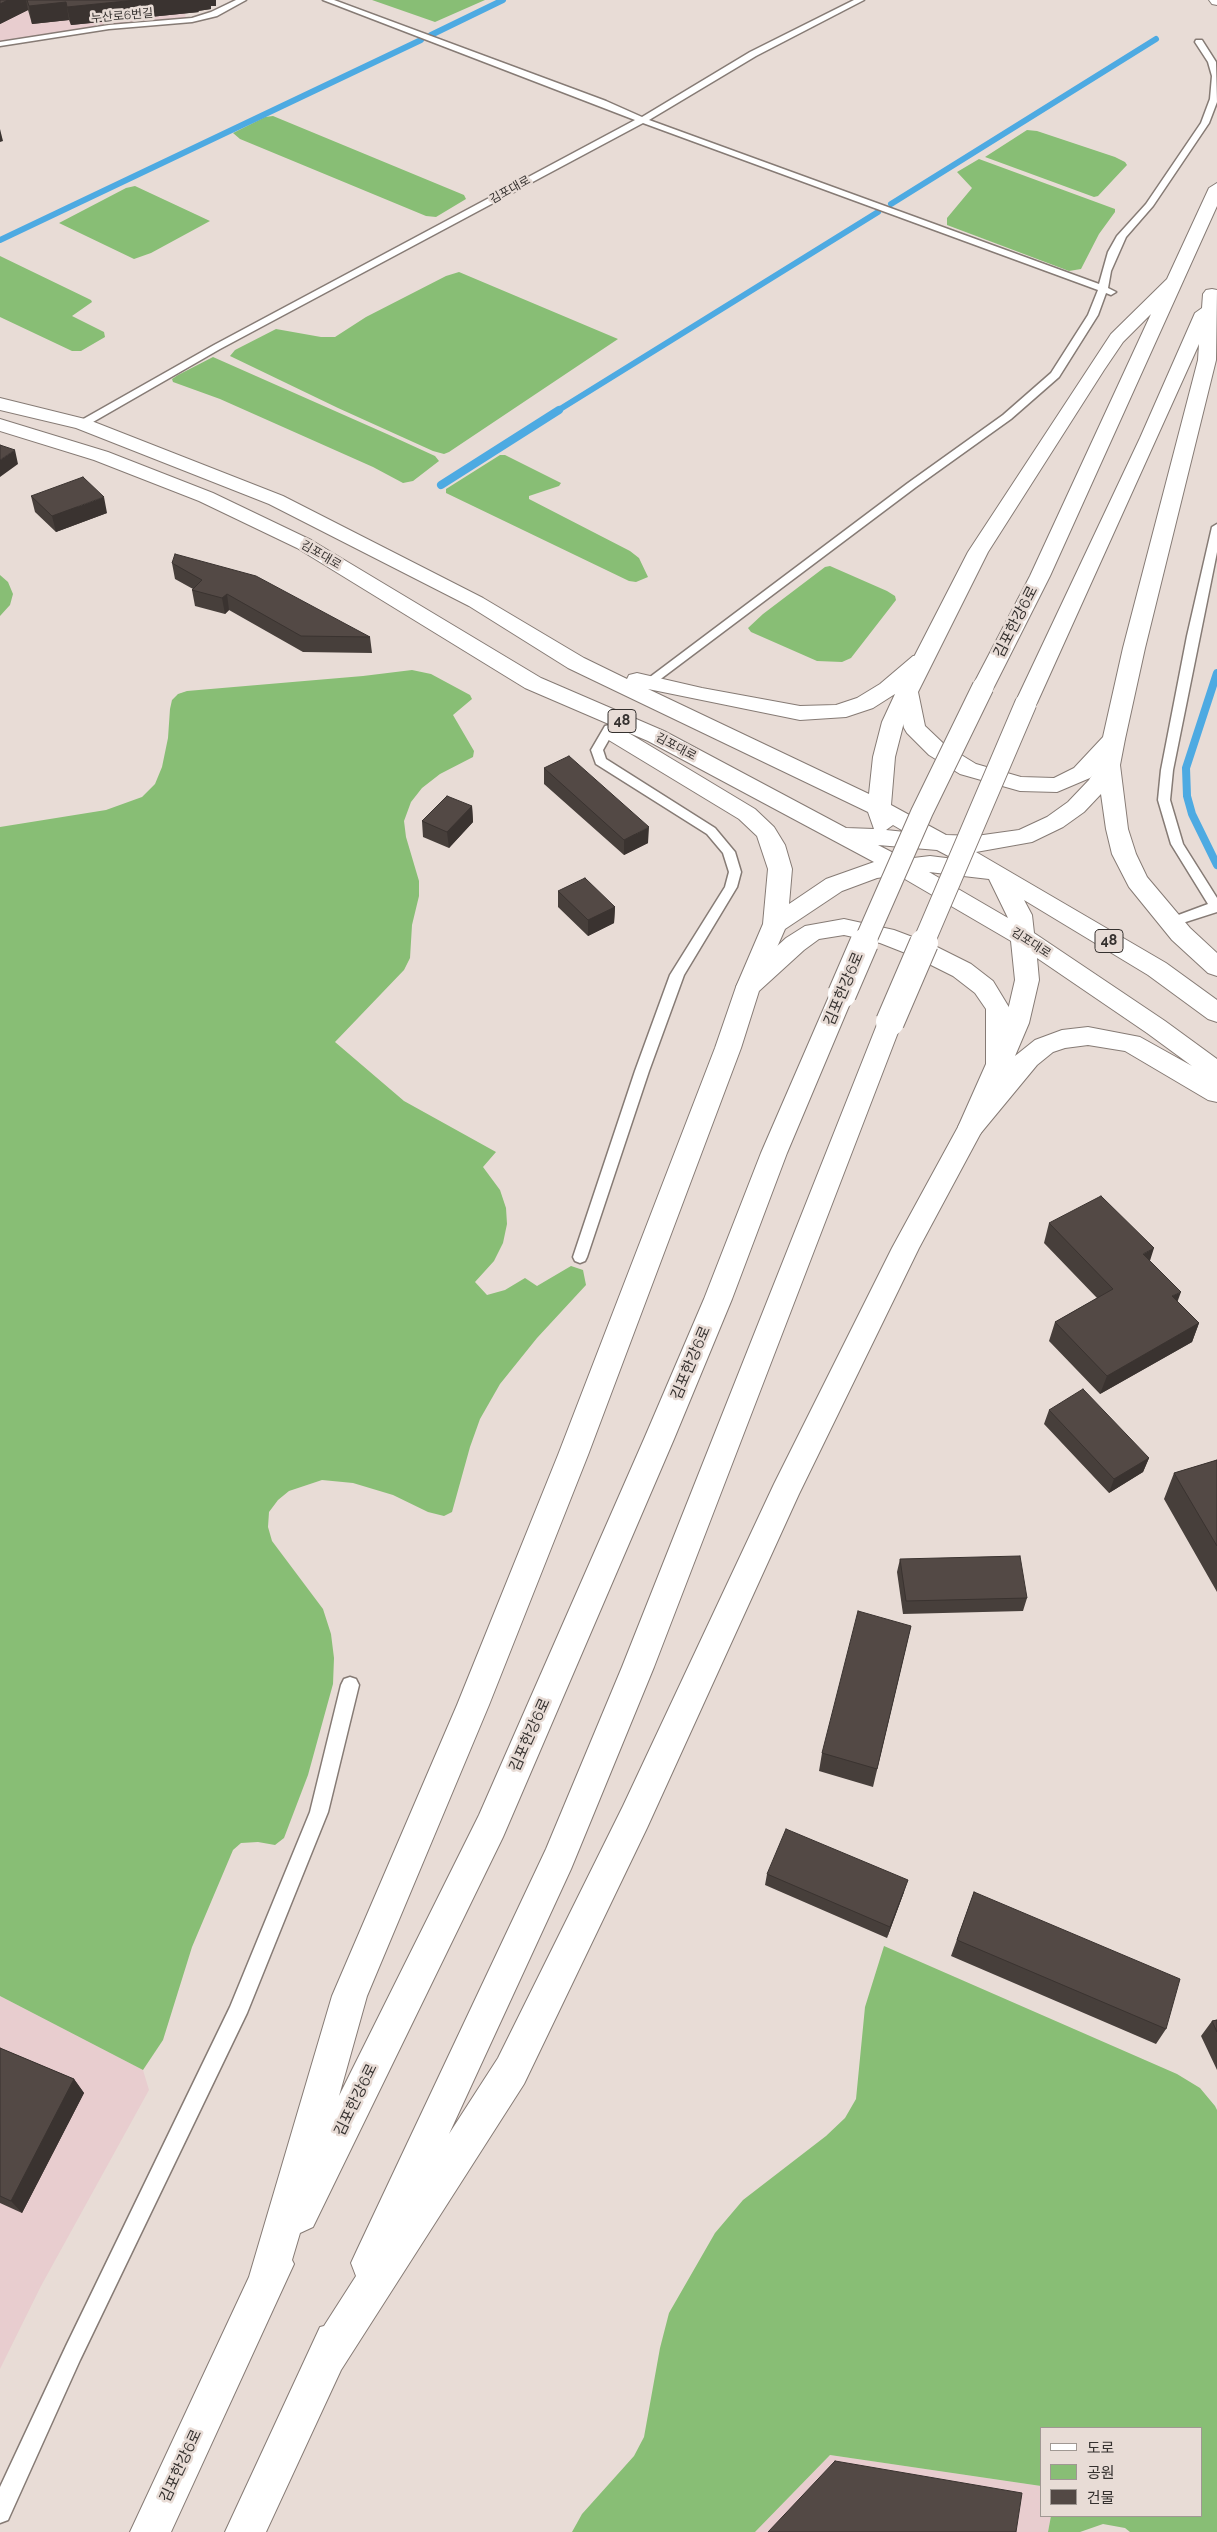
<!DOCTYPE html>
<html>
<head>
<meta charset="utf-8">
<style>
	body { margin:0 }
	#map { position:relative; width:1217px; height:2532px; overflow:hidden; background:#e8dcd6; font-family:Raleway,"Noto Sans KR",sans-serif }
	canvas { display:block }
	.legend { position:absolute; left:1040px; top:2427px; width:162px; height:90px; box-sizing:border-box; background:#e8dcd6; border:1px solid #a09893; margin:0; padding:6px 9px; list-style:none; font-size:15px; color:#35312f }
	.legend li { display:flex; align-items:center; gap:10px; height:25px }
	.legend b { width:25px; border:1px solid #a09893 }
</style>
</head>
<body>
<div id="map">
<canvas width="1217" height="2532"></canvas>
<ul class="legend">
<li><b style="height:6px;background:#fff"></b>도로</li>
<li><b style="height:14px;background:#88be75"></b>공원</li>
<li><b style="height:14px;background:#534945"></b>건물</li>
</ul>
</div>
<script>
const g = document.querySelector('canvas').getContext('2d');
g.lineJoin = 'round';
function paint(path, color) { g.fillStyle = color; g.fill(path, 'evenodd'); }
const toPath = rows => new Path2D(rows.map(r => 'M' + r).join(''));
function stroke(path, color, width, dash) { g.strokeStyle = color; g.lineWidth = width; g.lineCap = dash ? 'butt' : 'round'; g.setLineDash(dash || []); g.stroke(path); }
function drawText(font, color, halo, rows, align = 'center') {
  g.font = font + ' Raleway,"Noto Sans KR",sans-serif'; g.lineWidth = 5; g.setLineDash([]); g.textBaseline = 'middle'; g.strokeStyle = halo; g.fillStyle = color; for (const [text, x, y, turn = 0] of rows) {
    g.save(); g.translate(x, y); g.rotate((+turn || 0) * Math.PI / 180); g.textAlign = isNaN(turn) ? turn : align; if (halo) g.strokeText(text, 0, 0); g.fillText(text, 0, 0); g.restore();
  }
}
const industrial = toPath([
	[182,0,186,18,106,25,0,42,0,15,9,10],
	[0,1996,143,2070,149,2090,41,2286,0,2369],
	[830,2455,1041,2486,1041,2516,1051,2516,1048,2532,755,2532]
]);
const green = toPath([
	[372,0,485,0,435,22],
	[273,116,464,195,466,199,436,217,426,216,240,139,233,133,265,117],
	[1027,130,1037,131,1115,157,1125,162,1127,165,1098,196,1094,197,985,157],
	[979,159,1115,209,1115,212,1099,234,1081,269,1069,271,947,225,947,218,972,188,957,172],
	[135,186,210,221,151,253,134,259,59,223,126,188],
	[0,256,91,300,92,302,72,316,104,332,105,337,81,351,72,351,0,317],
	[459,272,618,339,449,452,444,454,433,451,338,408,230,356,235,350,276,329,321,337,335,337,366,317,446,276],
	[213,357,387,434,435,456,439,461,413,481,403,483,373,467,220,399,173,382,172,379,178,375],
	[500,455,505,455,561,483,559,486,529,496,529,499,630,551,639,558,648,577,636,582,629,581,446,493,446,489],
	[830,566,887,591,895,596,896,600,851,658,842,662,817,661,751,632,748,628,763,614,825,567],
	[0,575,8,582,13,594,10,605,0,616],
	[412,670,431,674,470,695,472,699,453,715,474,751,473,757,440,774,422,788,411,802,404,821,406,837,419,881,419,896,412,925,410,958,404,970,335,1042,404,1101,496,1152,483,1167,500,1190,506,1208,507,1224,503,1243,494,1261,475,1282,487,1295,505,1290,525,1278,537,1286,571,1266,583,1270,586,1285,537,1338,500,1384,480,1419,470,1447,452,1512,444,1516,428,1512,393,1495,353,1483,322,1480,289,1491,278,1500,269,1512,268,1527,272,1541,323,1609,331,1634,334,1658,333,1684,308,1775,284,1838,275,1845,258,1842,241,1843,233,1850,192,1947,163,2040,143,2070,0,1996,0,827,106,810,142,797,155,784,162,767,168,738,170,709,172,700,178,694,187,691,363,676],
	[884,1946,1177,2074,1200,2088,1215,2106,1217,2110,1217,2532,1130,2532,1125,2528,1103,2524,1080,2532,1048,2532,1051,2516,1201,2516,1201,2428,1041,2428,1041,2486,830,2455,755,2532,572,2532,582,2514,634,2456,644,2437,660,2348,669,2313,715,2233,743,2200,826,2136,845,2118,856,2099,865,2007]
]);
const streamFar1 = toPath([
	[431,35,503,0],
	[891,204,1156,39],
	[0,240,421,40],
	[557,411,878,212]
]);
const stream = toPath([
	[441,485,559,410],
	[1217,673,1186,768,1187,796,1192,814,1217,865]
]);
const service = toPath([
	[236,0,246,0,217,16,192,22,109,29,0,46,0,42,109,25,192,18,211,12,236,0],
	[323,0,334,0,606,101,642,117,750,52,854,0,864,0,756,56,649,120,1099,284,1108,252,1117,236,1146,204,1201,123,1210,99,1212,76,1208,62,1195,42,1196,40,1202,40,1216,62,1217,102,1209,123,1153,206,1126,237,1111,271,1108,288,1116,292,1111,295,1106,293,1098,315,1059,377,1011,419,916,487,650,687,646,686,646,680,908,483,1003,415,1051,373,1088,315,1098,290,643,123,220,349,86,426,78,426,78,422,214,345,635,120,323,0],
	[1217,524,1217,552,1173,770,1170,800,1183,844,1217,898,1217,912,1170,927,1163,923,1165,920,1208,904,1171,844,1158,800,1161,770,1187,636,1212,527,1217,524],
	[609,725,615,729,603,750,606,759,715,828,735,852,741,872,737,887,684,975,649,1071,587,1257,585,1261,580,1263,575,1261,573,1257,635,1071,670,975,725,887,729,872,723,853,707,834,596,764,591,750,605,726,609,725],
	[350,1677,356,1679,359,1685,328,1812,247,2013,80,2360,8,2520,0,2523,0,2487,66,2346,230,2007,310,1812,341,1685,344,1679,350,1677]
]);
const tertiary = toPath([
	[1217,183,1217,206,1050,576,994,687,991,692,983,694,975,692,972,687,1030,576,1151,314,1123,342,1104,370,988,552,918,692,925,726,945,745,976,764,1021,777,1054,778,1074,768,1103,737,1123,648,1198,360,1199,344,1037,703,1034,708,1026,710,1018,708,1015,703,1140,438,1195,313,1202,308,1203,294,1206,290,1212,289,1217,290,1216,360,1145,648,1125,739,1090,778,1057,792,1020,791,960,774,929,755,907,733,904,728,896,692,968,552,1111,334,1167,279,1209,188,1217,183],
	[844,919,894,930,931,944,971,964,993,981,1010,1009,1012,1064,984,1127,919,1248,799,1494,647,1828,524,2084,341,2370,266,2532,225,2532,320,2327,324,2326,356,2276,351,2263,357,2250,546,1849,622,1667,878,1022,881,1016,890,1013,899,1016,902,1022,654,1667,571,1869,449,2134,498,2058,623,1806,774,1484,892,1248,958,1127,986,1064,986,1009,975,993,953,976,913,956,880,943,844,935,819,939,804,950,759,991,741,1048,588,1455,489,1705,367,1996,339,2096,479,1815,644,1439,704,1299,761,1153,830,994,833,988,842,985,851,988,854,994,787,1153,732,1299,674,1439,503,1837,313,2227,300,2233,292,2260,294,2264,288,2277,171,2532,130,2532,249,2277,332,1996,457,1705,558,1455,715,1048,736,987,739,981,786,938,805,926,844,919]
]);
const primary = toPath([
	[0,398,89,420,283,496,483,598,584,658,627,679,629,675,637,673,702,688,800,706,836,705,857,698,880,684,913,656,921,655,929,656,932,661,929,666,905,686,915,687,918,692,904,722,895,757,891,805,946,835,976,836,1019,830,1047,817,1068,802,1089,780,1098,765,1103,739,1106,734,1114,732,1122,734,1125,739,1120,765,1128,829,1136,854,1147,877,1190,928,1217,953,1217,976,1208,973,1172,940,1129,887,1112,854,1106,829,1101,794,1084,812,1063,827,1032,842,976,852,1166,963,1217,1000,1217,1022,1208,1019,1148,975,1024,900,1032,915,1034,933,1165,1021,1217,1059,1217,1102,1208,1100,1125,1051,1088,1045,1065,1048,1053,1052,1037,1065,980,1134,971,1137,962,1134,958,1127,962,1120,1002,1072,990,1071,986,1064,1005,1023,1015,980,1011,941,898,875,877,878,842,891,785,929,757,993,748,996,739,993,736,987,763,924,768,869,757,836,739,819,607,739,604,734,607,729,618,728,525,688,297,548,199,501,94,460,0,431,0,419,108,452,213,493,311,540,541,678,664,731,846,828,874,829,868,812,568,668,469,606,269,504,76,428,0,410,0,398],
	[648,689,800,720,846,717,873,708,895,694,882,722,873,757,869,794,648,689],
	[627,732,648,741,874,862,826,879,789,904,792,869,785,845,774,827,755,809,627,732],
	[893,825,905,832,886,830,893,825],
	[878,845,937,850,954,859,930,856,905,859,878,845],
	[929,872,989,879,1008,918,929,872],
	[1037,958,1147,1033,1192,1066,1140,1037,1088,1027,1062,1030,1035,1040,1015,1056,1029,1023,1039,980,1037,958]
]);
const trunk = toPath([
	[1209,0,1217,0,1217,5,1212,4,1209,0]
]);
const tertiaryBridgeFar1 = toPath([
	[864,944,922,812,983,687],
	[923,944,1026,703]
]);
const tertiaryBridge = toPath([
	[842,994,864,943],
	[890,1022,924,943]
]);
const wall = toPath([
	[0,0,216,0,216,6,211,6,211,9,198,11,199,12,71,25,69,20,32,24,28,10,0,24],
	[31,496,107,513,56,532,35,512],
	[172,563,370,637,372,653,303,652,229,610,225,614,195,606,192,590,193,589,175,579],
	[544,768,648,843,624,855,544,784],
	[472,806,473,822,449,848,423,837,422,821],
	[558,891,615,907,614,923,588,936,558,907],
	[1049,1223,1150,1261,1177,1301,1199,1323,1192,1342,1100,1394,1049,1341,1055,1322,1097,1298,1044,1243],
	[1049,1410,1149,1458,1143,1472,1109,1493,1044,1424],
	[1217,1460,1217,1592,1164,1499,1174,1473],
	[900,1559,1027,1598,1023,1611,903,1614,897,1572],
	[911,1626,873,1787,819,1771,822,1753],
	[767,1874,904,1892,887,1938,765,1885],
	[974,1892,1166,2029,1156,2044,951,1956],
	[1217,2020,1217,2070,1201,2036,1212,2021],
	[0,2048,74,2079,84,2093,22,2213,0,2203]
]);
const shadedWall = toPath([
	[0,0,26,0,28,10,0,24],
	[136,0,216,0,216,6,211,6,211,9,198,11,199,12,71,25,67,7],
	[66,2,69,20,32,24,29,6],
	[0,129,3,141,0,142],
	[15,450,18,464,0,477,0,460],
	[104,497,107,513,56,532,52,516],
	[227,594,229,610,225,614,222,598],
	[472,806,473,822,449,848,447,832],
	[649,827,648,843,624,855,624,840],
	[615,907,614,923,588,936,588,920],
	[1154,1248,1148,1267,1143,1254],
	[1181,1292,1174,1311,1172,1296],
	[1199,1323,1192,1342,1100,1394,1107,1376],
	[1149,1458,1143,1472,1109,1493,1114,1479],
	[908,1880,904,1892,887,1938,890,1927],
	[74,2079,84,2093,22,2213,11,2201]
]);
const building = toPath([
	[0,0,8,0,0,4,0,0],
	[27,0,136,0,67,7,66,2,29,6,27,0],
	[0,445,15,450,0,460,0,445],
	[83,477,104,497,52,516,31,496,83,477],
	[175,554,256,576,370,637,301,636,227,594,222,598,192,590,202,580,172,563,175,554],
	[569,756,649,827,624,840,544,768,569,756],
	[447,796,472,806,447,832,422,821,447,796],
	[585,878,615,907,588,920,558,891,585,878],
	[1101,1196,1154,1248,1143,1254,1181,1292,1172,1296,1199,1323,1107,1376,1055,1322,1113,1289,1049,1223,1101,1196],
	[1083,1389,1149,1458,1114,1479,1049,1410,1083,1389],
	[1217,1460,1217,1546,1174,1473,1217,1460],
	[1020,1556,1027,1598,906,1601,900,1559,1020,1556],
	[858,1611,911,1626,877,1769,822,1753,858,1611],
	[786,1829,908,1880,890,1927,767,1874,786,1829],
	[974,1892,1180,1979,1166,2029,957,1940,974,1892],
	[1217,2020,1217,2032,1212,2021,1217,2020],
	[0,2048,74,2079,11,2201,0,2196,0,2048],
	[835,2461,1022,2493,1016,2532,768,2532,835,2461]
]);
const farStreetnames = [
	["누산로6번길",122,16,-5],
	["김포대로",510,190,-29],
	["김포대로",321,555,30],
	["김포대로",676,747,28],
	["김포대로",1031,943,33]
];
const shields = [
	[622,721,28],
	[1109,941,28]
];
const shieldNames = [
	["48",622,721],
	["48",1109,941]
];
const streetNames = [
	["김포한강6로",1016,622,-63],
	["김포한강6로",844,989,-67],
	["김포한강6로",691,1363,-67],
	["김포한강6로",530,1735,-66],
	["김포한강6로",356,2100,-64],
	["김포한강6로",181,2466,-65]
];
paint(industrial, '#e8cdcf');
paint(green, '#88be75');
stroke(streamFar1, '#4daae2', 6);
stroke(stream, '#4daae2', 8);
stroke(service, '#867b75', 3);
stroke(tertiary, '#867b75', 2);
stroke(primary, '#867b75', 2);
stroke(trunk, '#867b75', 2);
paint(service, '#fff');
paint(tertiary, '#fff');
paint(primary, '#fff');
paint(trunk, '#fff');
stroke(tertiaryBridgeFar1, '#867b75', 23, []);
stroke(tertiaryBridge, '#867b75', 30, []);
stroke(tertiaryBridgeFar1, '#fff', 21);
stroke(tertiaryBridge, '#fff', 28);
paint(wall, '#473f3b');
paint(shadedWall, '#3a3330');
paint(building, '#534945');
stroke(building, '#3a3330', 1);
drawText('12px', '#35312f', '#e8dcd6', farStreetnames);
for (const [x, y, w] of shields) { const box = new Path2D(); box.roundRect(x - w / 2, y - 11.5, w, 23, 4); g.fillStyle = '#e8dcd6'; g.fill(box); stroke(box, '#35312f', 1); }
drawText('bold 14px', '#35312f', null, shieldNames);
drawText('15px', '#35312f', '#e8dcd6', streetNames);
</script>
</body>
</html>
